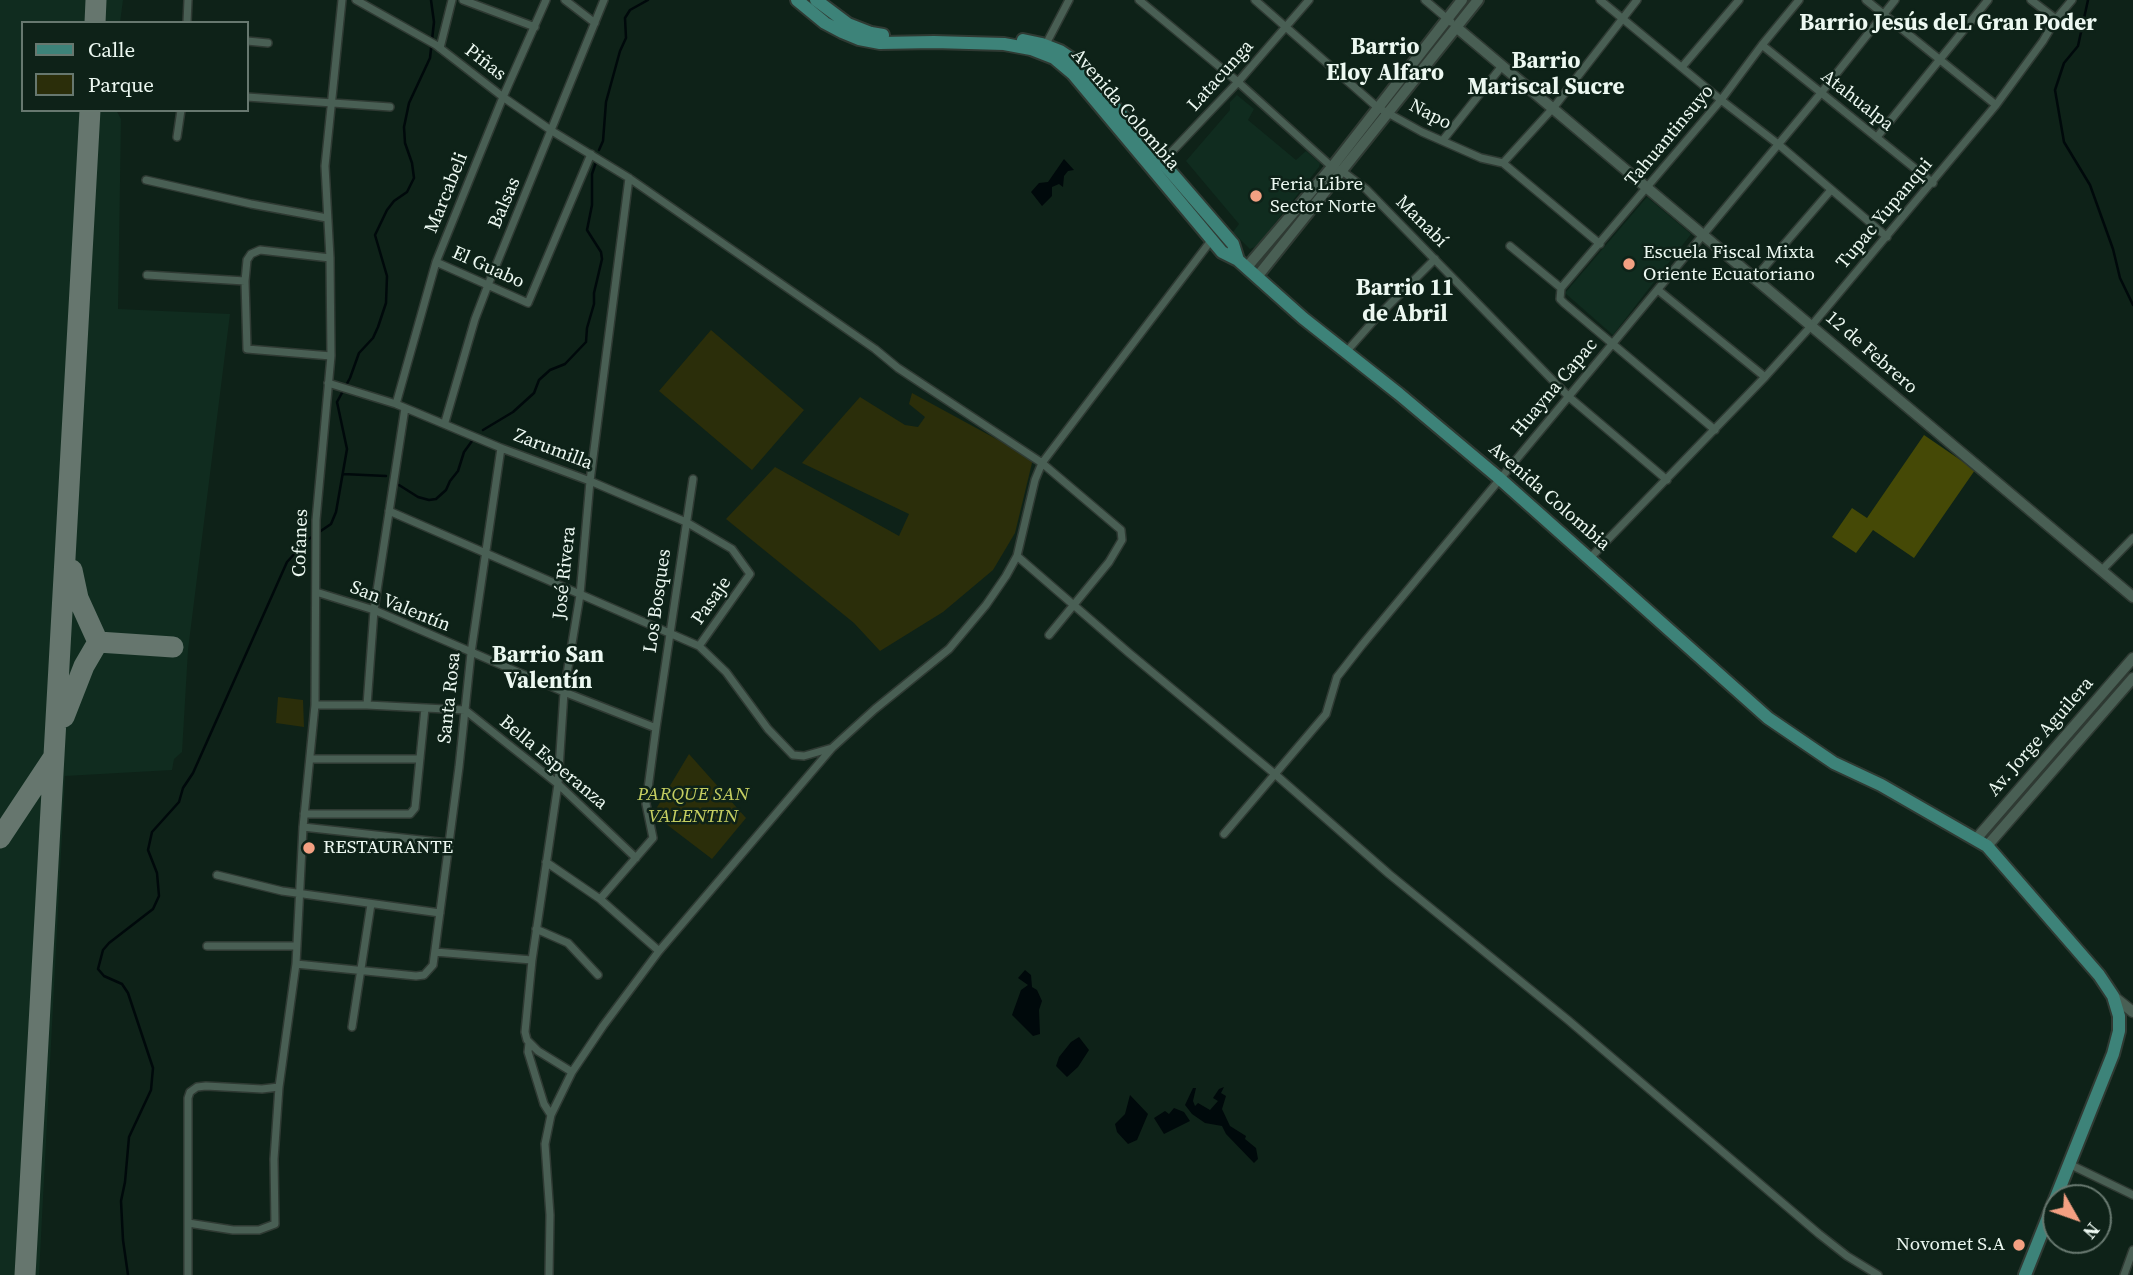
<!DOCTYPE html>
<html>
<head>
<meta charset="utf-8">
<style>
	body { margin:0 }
	#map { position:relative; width:2133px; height:1275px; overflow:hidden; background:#0e2218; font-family:"Source Serif 4",serif }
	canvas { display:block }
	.legend { position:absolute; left:21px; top:21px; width:228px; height:91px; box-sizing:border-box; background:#0e2218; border:2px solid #67786f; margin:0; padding:9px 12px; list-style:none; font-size:21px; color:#ecf8f1 }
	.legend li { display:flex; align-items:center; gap:14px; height:35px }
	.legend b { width:35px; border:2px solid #67786f }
	.north { position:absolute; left:2042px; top:1184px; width:70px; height:70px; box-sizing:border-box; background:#0e2218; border:2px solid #67786f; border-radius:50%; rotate:130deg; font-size:19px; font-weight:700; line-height:28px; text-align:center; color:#ecf8f1 }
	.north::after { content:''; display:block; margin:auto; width:24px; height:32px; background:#f3a082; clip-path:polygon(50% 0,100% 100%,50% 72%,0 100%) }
</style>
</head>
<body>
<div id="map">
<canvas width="2133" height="1275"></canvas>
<ul class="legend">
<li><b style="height:9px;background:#3d8379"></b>Calle</li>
<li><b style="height:19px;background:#2b2e0a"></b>Parque</li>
</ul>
<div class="north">N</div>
</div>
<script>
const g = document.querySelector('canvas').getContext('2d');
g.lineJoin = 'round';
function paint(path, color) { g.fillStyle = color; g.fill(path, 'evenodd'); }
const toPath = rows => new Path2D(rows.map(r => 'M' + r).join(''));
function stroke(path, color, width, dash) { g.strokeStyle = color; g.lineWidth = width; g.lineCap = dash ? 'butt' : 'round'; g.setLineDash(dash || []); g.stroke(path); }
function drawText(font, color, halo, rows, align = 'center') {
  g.font = font + ' "Source Serif 4",serif'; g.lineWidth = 5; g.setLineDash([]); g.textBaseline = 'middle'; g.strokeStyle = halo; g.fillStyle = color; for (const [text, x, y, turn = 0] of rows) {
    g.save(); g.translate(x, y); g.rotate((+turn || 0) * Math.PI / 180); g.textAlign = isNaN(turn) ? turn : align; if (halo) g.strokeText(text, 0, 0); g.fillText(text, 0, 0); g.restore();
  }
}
const built = toPath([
	[0,0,123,0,120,23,23,23,23,110,116,110,121,119,118,309,230,314,188,650,182,752,174,759,172,770,65,776,39,1275,0,1275],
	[1237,95,1254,109,1248,120,1296,160,1306,151,1320,163,1319,167,1257,246,1250,249,1233,232,1239,224,1186,161,1230,110,1230,102],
	[1647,197,1691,234,1613,335,1565,293]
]);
const green = toPath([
	[711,330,804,410,752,470,659,391],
	[912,393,1033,459,1015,533,993,570,943,612,880,651,854,623,726,519,775,467,899,536,909,514,802,463,860,397,905,425,918,427,925,417,909,404],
	[278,697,303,700,304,727,276,723],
	[689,754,746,818,712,859,653,814]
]);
const forest = toPath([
	[1924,435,1975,470,1914,558,1873,530,1856,553,1832,537,1852,508,1867,518]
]);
const water = toPath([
	[1064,159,1074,170,1068,171,1064,176,1063,187,1059,184,1052,187,1052,196,1042,206,1031,192,1039,183,1048,182],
	[1025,970,1031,975,1032,987,1037,990,1042,1001,1039,1010,1040,1034,1033,1036,1012,1015,1021,990,1028,985,1018,978],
	[1079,1037,1089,1050,1078,1067,1067,1077,1056,1066,1059,1057,1071,1042],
	[1224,1087,1221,1093,1226,1096,1222,1109,1230,1126,1246,1136,1245,1139,1256,1148,1258,1159,1254,1163,1226,1134,1222,1126,1205,1123,1192,1114,1185,1105,1193,1088,1196,1088,1193,1101,1195,1106,1198,1103,1210,1110,1218,1101,1213,1098,1219,1089],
	[1130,1095,1148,1114,1137,1140,1128,1144,1117,1132,1115,1124,1125,1114],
	[1174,1108,1184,1112,1190,1121,1164,1134,1154,1118,1165,1111,1169,1114]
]);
const stream = toPath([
	[2088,0,2078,46,2064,63,2055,90,2064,142,2090,185,2113,249,2120,278,2133,305],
	[599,150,603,141,606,102,620,51,626,38,625,18,630,10,648,0],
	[483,430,513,412,534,393,539,380,550,370,565,364,586,342,587,328,594,304,594,293,602,259,601,252,587,230,592,205,592,174,596,162],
	[343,474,386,476],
	[399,485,418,497,429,500,436,499,446,490,450,481,458,471,464,452,472,441],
	[128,1275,123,1240,121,1201,125,1182,129,1137,151,1090,153,1068,128,993,122,984,104,976,98,969,103,950,109,943,153,909,159,896,157,873,148,850,152,832,179,802,183,788,193,773,287,562,306,541,331,524,336,512,347,449,337,402,350,378,359,353,373,338,378,327,386,303,387,276,375,235,387,210,394,201,407,192,414,178,412,163,405,143,404,127,409,103,430,58,434,22,431,0]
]);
const taxiway = toPath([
	[95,23,96,0],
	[98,642,173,647],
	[64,717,84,666,98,642,78,598,72,570],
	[0,838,53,758],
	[25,1275,90,110]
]);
const minor = toPath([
	[356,0,436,45,503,97,552,131,629,178,875,349,898,368,1042,463,1121,530,1122,540,1109,562,1049,635],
	[463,0,535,27],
	[565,0,595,23],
	[1139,0,1238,82,1332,167,1342,171,1366,189,1569,397,1667,480],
	[1255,0,1377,107,1422,132,1481,158,1503,163,1600,244],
	[1425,0,1451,22],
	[1600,0,1721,100,1778,144,1887,237],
	[1866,0,1996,105],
	[2031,0,2056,19],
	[187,23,188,0],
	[247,41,268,43],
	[1762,45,1933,183],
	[1045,46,1069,0],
	[440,48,452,0],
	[1682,67,1739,0],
	[247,97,390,107],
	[177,137,181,110],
	[1877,137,1988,0],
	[1443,140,1502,66],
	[1161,163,1238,82,1309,0],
	[1503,163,1554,107,1637,0],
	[146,180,251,204,327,218],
	[1510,246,1561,288],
	[436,262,528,303,591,154],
	[147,275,245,281,247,349,331,356],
	[1756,277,1831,190],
	[245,281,247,260,251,254,260,250,330,258],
	[1561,288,1721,100,1762,45,1799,0],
	[1561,288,1560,299,1564,303,1715,430],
	[1658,290,1765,377],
	[1346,352,1377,317,1435,259],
	[328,383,396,404,501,448,590,481,686,522,732,549,750,574,699,646],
	[396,404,436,262,503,97,546,0],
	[445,422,475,319,488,285,604,0],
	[389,511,699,646,726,672,768,729,793,755,804,756,832,748],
	[1017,556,1129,653,1276,775,1389,874,1568,1020,1819,1234,1847,1256,1878,1275],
	[1590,558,1765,377,1812,325,1996,105,2043,41,2056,19,2072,0],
	[2101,571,2133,538],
	[316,592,374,610,564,692,656,728,646,804,653,838,600,899],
	[315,705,367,705,465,710,558,784,636,858],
	[367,705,374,610,405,408],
	[656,728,693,479],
	[311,759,419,759],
	[304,814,410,814,415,808,425,708],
	[303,827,448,843],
	[1224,834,1326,714,1337,677,1362,645,1821,93,1895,0],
	[546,862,600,899,659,951],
	[217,875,282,891,440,913],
	[536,929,568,943,598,975],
	[207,946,297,946],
	[435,952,532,960],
	[296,964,416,976,424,975,433,965,459,767,471,653,501,448],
	[352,1027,371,904],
	[529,1043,528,1052,544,1104,551,1115],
	[572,1072,538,1051,527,1040,525,1032,532,960,558,784,564,692,580,595,590,481,629,178],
	[2069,1164,2133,1195],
	[188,1223,233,1230,259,1230,275,1224,274,1159,279,1087,296,964,303,827,315,705,316,520,331,356,330,258,325,166,342,0],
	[188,1275,188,1098,190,1092,197,1087,206,1086,262,1089,279,1087],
	[549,1275,550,1215,545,1144,551,1115,572,1072,603,1026,659,951,832,748,875,709,949,649,986,605,1006,576,1017,556,1035,480,1042,463,1213,238],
	[2124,1275,2133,1250]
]);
const tertiary = toPath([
	[1456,27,2133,597],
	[1976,839,2133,658],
	[1987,846,2133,678],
	[2113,996,2133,1012]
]);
const secondary = toPath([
	[1247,267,1332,167,1462,0],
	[1257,277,1478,0]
]);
const primary = toPath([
	[797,0,825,23,842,32,859,39,880,43,934,42,1004,44,1031,49,1054,58,1073,74,1222,252,1238,260,1303,318,1399,394,1499,478,1768,718,1834,763,1881,785,1987,846,2099,975,2113,996,2119,1016,2119,1031,2113,1054,2025,1275],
	[816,0,848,24,871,33,883,35],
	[1023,40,1042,44,1060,51,1075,61,1233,244,1238,260]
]);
const markers = [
	[1256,196,7,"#f3a082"],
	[1629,264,7,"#f3a082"],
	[309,848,7,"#f3a082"],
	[2019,1245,7,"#f3a082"]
];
const streetNames = [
	["Piñas",485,63,38],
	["Latacunga",1221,76,-48],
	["Atahualpa",1857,101,38],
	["Avenida Colombia",1125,110,49],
	["Napo",1430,115,27],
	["Tahuantinsuyo",1670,136,-50],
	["Marcabeli",447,193,-68],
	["Balsas",505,203,-67],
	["Tupac Yupanqui",1885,214,-50],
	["Manabí",1421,222,45],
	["El Guabo",488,268,24],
	["12 de Febrero",1871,353,41],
	["Huayna Capac",1555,388,-50],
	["Zarumilla",553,450,21],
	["Avenida Colombia",1549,497,41],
	["Cofanes",301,543,-88],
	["José Rivera",565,573,-84],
	["Los Bosques",658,601,-82],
	["Pasaje",712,601,-55],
	["San Valentín",400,607,22],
	["Santa Rosa",450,698,-84],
	["Av. Jorge Aguilera",2041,737,-49],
	["Bella Esperanza",553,763,40]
];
const poiNames = [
	["Feria Libre",1270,185],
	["Sector Norte",1270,207],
	["Escuela Fiscal Mixta",1643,253],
	["Oriente Ecuatoriano",1643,275],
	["RESTAURANTE",323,848],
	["Novomet S.A",2005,1245,"right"]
];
const parkNames = [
	["PARQUE SAN",693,795],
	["VALENTIN",693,817]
];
const quarterNames = [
	["Barrio Jesús deL Gran Poder",1948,24],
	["Barrio",1385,48],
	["Eloy Alfaro",1385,74],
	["Barrio",1546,62],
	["Mariscal Sucre",1546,88],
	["Barrio 11",1405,289],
	["de Abril",1405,315],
	["Barrio San",548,656],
	["Valentín",548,682]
];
paint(built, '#102c1f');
paint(green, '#2b2e0a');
paint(forest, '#454906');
paint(water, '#00090b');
stroke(stream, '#00090b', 2.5);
stroke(taxiway, '#66766e', 21);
stroke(minor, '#2f3a33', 10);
stroke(tertiary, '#2f3a33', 13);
stroke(secondary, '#2f3a33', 14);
stroke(primary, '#2f3a33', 16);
stroke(minor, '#495f54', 7);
stroke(tertiary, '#495f54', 10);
stroke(secondary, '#495f54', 10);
stroke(primary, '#3d8379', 12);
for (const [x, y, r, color] of markers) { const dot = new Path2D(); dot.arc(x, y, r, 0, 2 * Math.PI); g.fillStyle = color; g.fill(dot); stroke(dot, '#0e2218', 2.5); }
drawText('19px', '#ecf8f1', '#0e2218', streetNames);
drawText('19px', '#ecf8f1', '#0e2218', poiNames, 'left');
drawText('italic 19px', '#c5ce61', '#0e2218', parkNames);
drawText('bold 23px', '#ecf8f1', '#0e2218', quarterNames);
</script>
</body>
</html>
